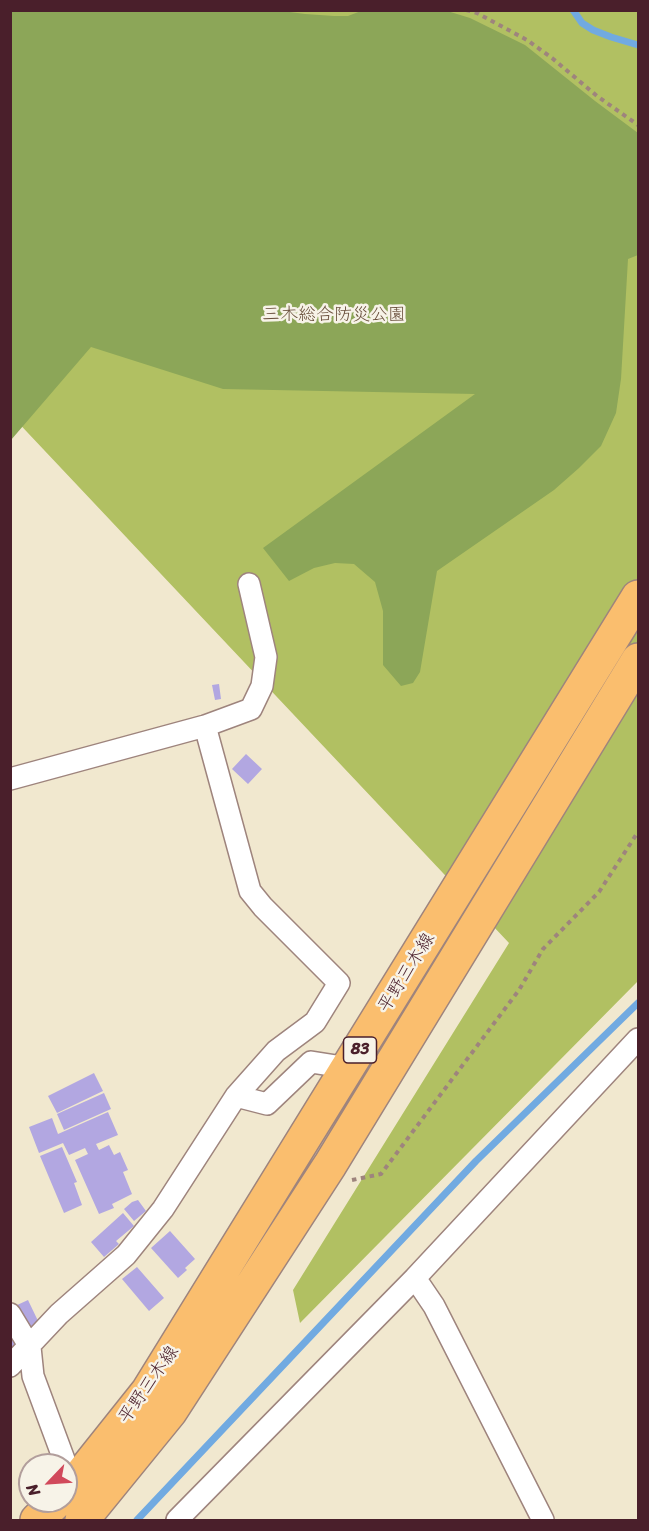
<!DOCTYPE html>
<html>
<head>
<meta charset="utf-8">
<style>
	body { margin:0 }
	#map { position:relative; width:649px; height:1531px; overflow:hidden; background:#f1e8cf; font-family:Sriracha,sans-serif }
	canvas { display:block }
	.frame { position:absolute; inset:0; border:12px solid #4a1f2b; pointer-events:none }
	.north { position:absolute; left:18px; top:1453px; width:60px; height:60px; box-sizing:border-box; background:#f7f3e8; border:2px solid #b29e9c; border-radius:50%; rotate:245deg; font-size:16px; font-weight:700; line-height:24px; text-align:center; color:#4a1f2b }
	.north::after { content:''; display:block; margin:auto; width:21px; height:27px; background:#d1495b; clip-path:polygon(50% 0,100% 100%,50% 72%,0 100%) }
</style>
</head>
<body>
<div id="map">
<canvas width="649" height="1531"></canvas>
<div class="frame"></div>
<div class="north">N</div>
</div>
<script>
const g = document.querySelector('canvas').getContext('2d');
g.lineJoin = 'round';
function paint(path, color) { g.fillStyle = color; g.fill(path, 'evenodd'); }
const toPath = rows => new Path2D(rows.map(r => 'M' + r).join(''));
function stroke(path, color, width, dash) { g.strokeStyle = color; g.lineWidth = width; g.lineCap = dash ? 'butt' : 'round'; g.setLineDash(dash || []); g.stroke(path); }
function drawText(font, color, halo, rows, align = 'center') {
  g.font = font + ' Sriracha,"Klee One",sans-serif'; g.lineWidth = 5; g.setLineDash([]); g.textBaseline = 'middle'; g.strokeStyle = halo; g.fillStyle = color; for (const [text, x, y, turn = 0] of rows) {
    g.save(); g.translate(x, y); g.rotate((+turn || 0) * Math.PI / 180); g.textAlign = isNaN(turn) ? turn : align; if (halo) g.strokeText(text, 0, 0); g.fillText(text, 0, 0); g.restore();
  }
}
const green = toPath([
	[11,11,638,11,638,981,300,1323,293,1290,509,943,11,415]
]);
const forest = toPath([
	[282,11,305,14,334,16,348,16,361,11,444,10,470,18,525,45,595,101,638,133,638,255,628,259,621,379,616,413,601,446,579,468,554,490,437,571,420,672,413,683,401,686,383,665,383,611,375,582,354,564,335,563,314,568,289,581,263,548,475,394,223,389,91,347,11,440,11,11]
]);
const stream = toPath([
	[573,10,582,23,593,30,611,37,638,45],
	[137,1520,476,1161,638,1003]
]);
const building = toPath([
	[219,684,221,699,215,700,212,685],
	[246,754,262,769,248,784,232,769],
	[94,1073,103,1091,57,1113,48,1096],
	[104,1093,111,1109,64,1130,57,1114],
	[108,1112,118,1135,96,1144,99,1150,109,1145,114,1155,120,1152,128,1170,123,1172,132,1194,112,1204,114,1208,99,1214,75,1160,88,1154,85,1148,69,1155,63,1143,39,1153,29,1127,52,1118,58,1134],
	[62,1147,77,1182,74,1183,82,1205,64,1213,40,1156],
	[138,1200,146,1211,134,1221,124,1209,132,1202],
	[123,1213,134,1226,116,1241,119,1244,104,1257,91,1242],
	[170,1231,195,1259,185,1268,187,1270,178,1278,151,1248],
	[137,1267,164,1298,149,1311,122,1279],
	[28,1300,39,1323,29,1333,15,1306],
	[10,1330,19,1345,10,1350]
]);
const path = toPath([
	[466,10,477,13,527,40,552,58,597,96,638,125],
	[352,1180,381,1174,519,990,543,949,599,892,638,832]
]);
const minor = toPath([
	[10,779,205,726,251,709,262,686,266,657,249,584],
	[236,1096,267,1104,311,1062,349,1068],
	[415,1278,434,1306,543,1520],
	[10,1314,30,1347,33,1376,66,1465],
	[10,1366,59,1314,126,1255,163,1209,236,1096,276,1051,315,1022,339,983,263,907,250,891,205,726],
	[177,1520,415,1278,638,1039]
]);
const primary = toPath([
	[66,1492,73,1485,148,1391,638,597],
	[37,1520,57,1501],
	[82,1520,170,1412,330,1165,638,660]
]);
const shields = [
	[360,1050,33]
];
const shieldNames = [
	["83",360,1050]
];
const parkNames = [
	["三木総合防災公園",334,315]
];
const streetNames = [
	["平野三木線",407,973,-58],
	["平野三木線",149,1385,-55]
];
paint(green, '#b1c062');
paint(forest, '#8ca658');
stroke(stream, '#71aae1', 7);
paint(building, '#b2a7e1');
stroke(minor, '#9e847d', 24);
stroke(primary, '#9e847d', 36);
stroke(path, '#9e847d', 4, [4.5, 4.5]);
stroke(minor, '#fff', 21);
stroke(primary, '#fabe6e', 33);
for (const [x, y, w] of shields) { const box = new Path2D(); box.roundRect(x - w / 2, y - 13, w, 26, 4.5); g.fillStyle = '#f7f3e8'; g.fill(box); stroke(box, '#4a1f2b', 1.5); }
drawText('bold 16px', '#4a1f2b', null, shieldNames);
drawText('18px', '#694f3c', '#f7f3e8', parkNames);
drawText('18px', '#4a1f2b', '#f7f3e8', streetNames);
</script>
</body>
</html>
